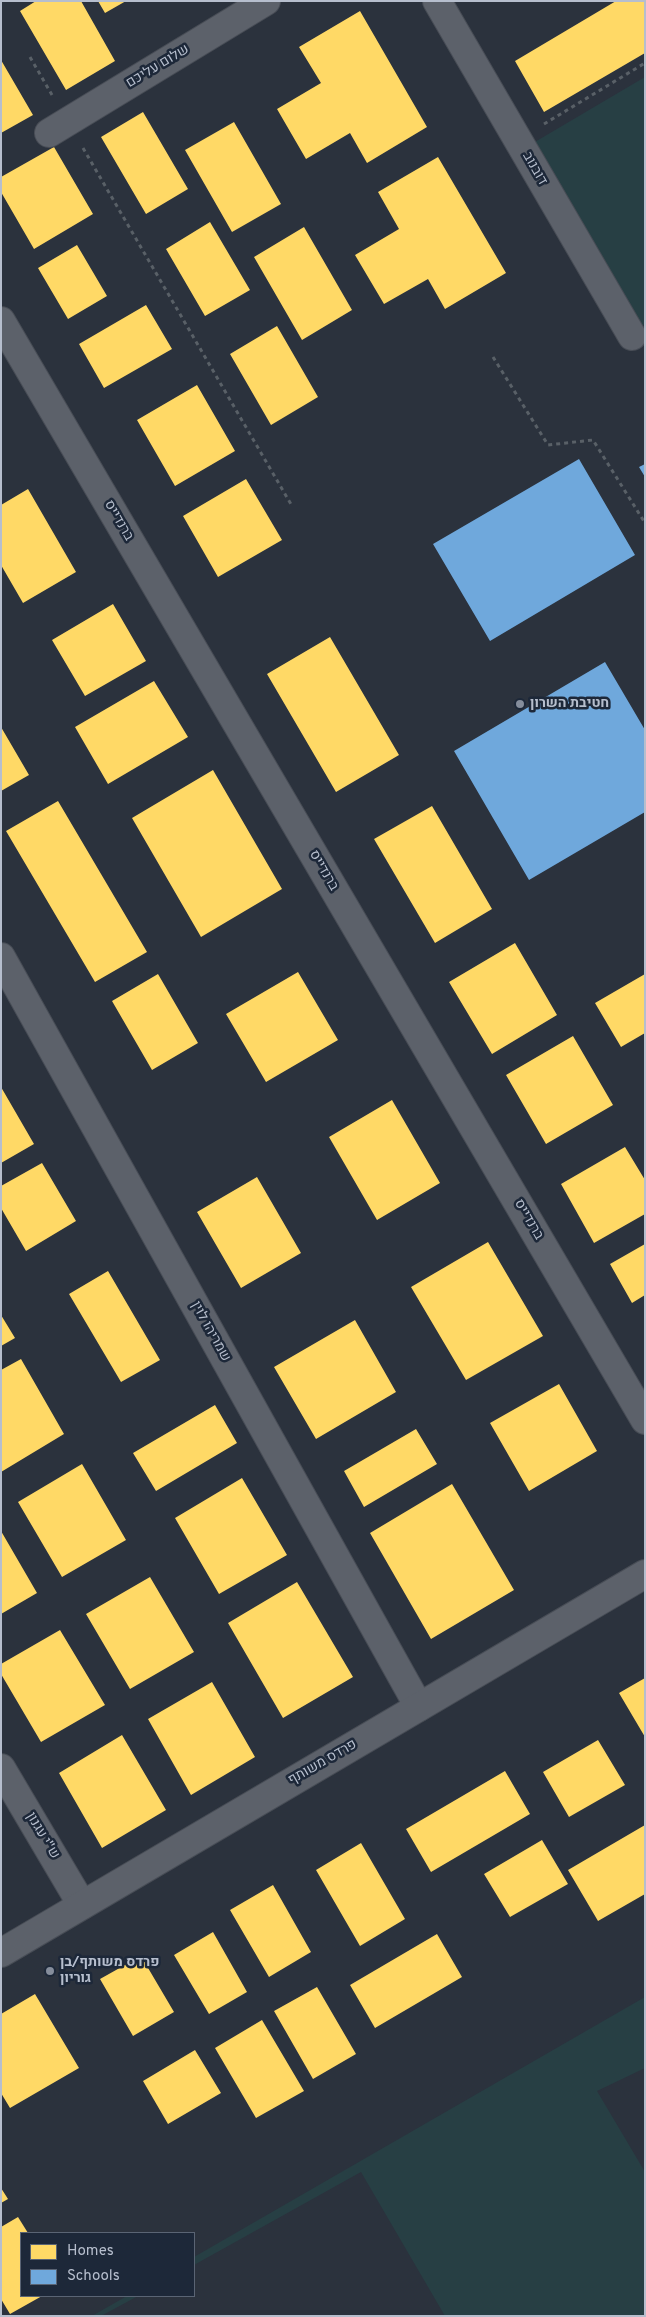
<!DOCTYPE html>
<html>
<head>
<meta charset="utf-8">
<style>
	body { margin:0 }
	#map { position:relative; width:646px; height:2317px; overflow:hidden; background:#2b323d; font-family:Overpass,sans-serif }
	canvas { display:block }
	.frame { position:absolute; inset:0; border:2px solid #b6becd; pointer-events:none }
	.legend { position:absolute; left:20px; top:2232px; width:175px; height:65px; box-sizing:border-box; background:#1d2839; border:1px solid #5a6474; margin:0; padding:6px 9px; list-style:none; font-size:15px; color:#b6becd }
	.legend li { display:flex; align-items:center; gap:10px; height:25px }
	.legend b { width:25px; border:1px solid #5a6474 }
</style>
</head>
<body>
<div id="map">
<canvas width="646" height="2317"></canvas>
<div class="frame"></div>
<ul class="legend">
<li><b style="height:14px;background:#ffd966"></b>Homes</li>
<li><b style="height:14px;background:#6fa8dc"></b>Schools</li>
</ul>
</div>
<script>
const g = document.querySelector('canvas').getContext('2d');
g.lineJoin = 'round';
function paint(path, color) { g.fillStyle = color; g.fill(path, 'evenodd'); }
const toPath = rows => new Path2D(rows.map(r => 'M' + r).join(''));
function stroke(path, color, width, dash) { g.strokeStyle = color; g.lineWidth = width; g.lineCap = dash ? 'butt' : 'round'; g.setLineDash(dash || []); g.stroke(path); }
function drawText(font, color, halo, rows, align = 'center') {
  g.font = font + ' Overpass,Heebo,sans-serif'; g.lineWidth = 5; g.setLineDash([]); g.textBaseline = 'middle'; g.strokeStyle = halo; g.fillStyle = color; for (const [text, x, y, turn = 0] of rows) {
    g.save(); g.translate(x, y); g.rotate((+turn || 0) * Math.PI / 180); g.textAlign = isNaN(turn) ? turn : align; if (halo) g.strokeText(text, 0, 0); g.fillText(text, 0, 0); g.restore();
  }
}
const green = toPath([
	[645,77,645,324,637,331,645,327,645,328,632,336,523,149],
	[645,1997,645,2068,597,2091,645,2172,645,2316,445,2316,361,2172,194,2265,194,2257],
	[127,2296,138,2296,101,2316,92,2316]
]);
const homes = toPath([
	[36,1,81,1,115,61,66,90,20,11],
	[98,1,126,1,105,13],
	[616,1,645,1,645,53,544,112,515,61],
	[360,11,427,127,367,163,350,133,306,159,277,109,321,83,299,47],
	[1,60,33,115,1,133],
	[143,112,188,189,146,214,101,137],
	[234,122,281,204,232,232,185,150],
	[54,147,93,214,34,249,1,192,1,177],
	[438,157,506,273,445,309,428,279,384,304,355,255,399,229,378,192],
	[210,222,250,290,205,316,166,249],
	[304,227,352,310,302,340,254,257],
	[77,245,107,296,68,319,38,268],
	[146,305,172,349,104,388,79,344],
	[277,326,318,397,271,425,230,354],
	[197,385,235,451,175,486,137,420],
	[246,479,282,540,218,577,183,516],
	[28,489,76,572,23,603,1,565,1,505],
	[113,604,146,661,85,696,52,640],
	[330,637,399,755,336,792,267,674],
	[154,681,188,737,108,784,75,727],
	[1,727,29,775,1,791],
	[213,770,282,889,201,937,132,818],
	[58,801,147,952,95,982,6,831],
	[432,806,492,909,435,943,374,839],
	[515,943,557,1015,492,1054,449,982],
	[298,972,338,1040,266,1082,226,1014],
	[158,974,198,1043,152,1070,112,1001],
	[645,974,645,1033,621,1047,595,1003],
	[573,1036,613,1105,546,1144,506,1075],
	[1,1087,34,1144,1,1163],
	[392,1100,440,1183,377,1220,329,1137],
	[625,1147,645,1180,645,1214,594,1243,561,1184],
	[42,1163,76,1221,26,1251,1,1208,1,1186],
	[257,1177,301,1253,241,1288,197,1212],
	[488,1242,543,1336,466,1380,411,1287],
	[645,1244,645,1295,632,1303,610,1264],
	[108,1271,160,1360,121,1382,69,1294],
	[1,1315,15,1338,1,1346],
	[355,1320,396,1392,316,1439,274,1367],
	[21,1359,64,1434,1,1472,1,1370],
	[559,1384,597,1451,529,1491,490,1423],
	[215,1405,237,1443,156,1491,133,1453],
	[416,1429,437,1464,364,1507,344,1471],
	[82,1464,126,1540,62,1577,18,1502],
	[242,1478,287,1555,219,1594,175,1518],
	[452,1484,514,1590,431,1639,370,1533],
	[1,1531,37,1593,1,1614],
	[150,1577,194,1652,130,1689,86,1614],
	[297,1582,353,1677,283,1718,228,1623],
	[60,1630,105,1705,41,1742,1,1674,1,1664],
	[645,1678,645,1737,619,1693],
	[212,1682,255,1757,191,1795,148,1719],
	[122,1735,166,1810,102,1848,59,1773],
	[598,1740,625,1785,569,1817,543,1772],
	[505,1771,530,1814,431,1872,406,1829],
	[645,1825,645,1894,598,1921,568,1870],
	[542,1840,568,1884,510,1917,484,1874],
	[361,1843,405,1919,360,1946,316,1870],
	[273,1885,311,1952,269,1977,230,1910],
	[213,1932,247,1992,209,2014,174,1955],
	[437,1934,462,1977,375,2028,350,1985],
	[141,1956,174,2012,133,2036,100,1979],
	[317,1987,356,2054,313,2079,274,2011],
	[35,1994,79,2068,10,2108,1,2093,1,2014],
	[262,2020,304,2091,256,2118,215,2048],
	[195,2050,221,2093,168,2124,143,2081],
	[1,2188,8,2199,1,2203],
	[18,2217,28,2233,21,2233,21,2296,42,2296,10,2314,1,2299,1,2227]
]);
const schools = toPath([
	[579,459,635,555,490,641,433,544],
	[645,464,645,477,639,467],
	[605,662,645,730,645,812,529,880,454,751]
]);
const path = toPath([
	[30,57,52,95],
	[544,124,645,63],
	[83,148,292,506],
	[493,357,548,445,593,440,645,523]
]);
const minor = toPath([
	[437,1,632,336],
	[49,133,266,1],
	[1,321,645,1420],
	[1,957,419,1707],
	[1,1768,82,1905]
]);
const tertiary = toPath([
	[1,1953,645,1574]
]);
const markers = [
	[520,704,5,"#858d9b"],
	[50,1971,5,"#858d9b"]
];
const streetNames = [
	["שלום עליכם",158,67,-31],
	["דובנוב",534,169,60],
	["ברנדייס",118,521,60],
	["ברנדייס",323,871,60],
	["ברנדייס",528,1220,60],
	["שמריהו לוין",210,1332,61],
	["פרדס משותף",323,1763,-30],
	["ש''י עגנון",42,1836,59]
];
const poiNames = [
	["חטיבת השרון",530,704],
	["פרדס משותף/בן",60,1963],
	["גוריון",60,1979]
];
paint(green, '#273f44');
paint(homes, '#ffd966');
paint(schools, '#6fa8dc');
stroke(minor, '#484d56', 30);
stroke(tertiary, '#484d56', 30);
stroke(path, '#596067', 3, [4, 4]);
stroke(minor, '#5c616a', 28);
stroke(tertiary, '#5c616a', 28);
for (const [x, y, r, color] of markers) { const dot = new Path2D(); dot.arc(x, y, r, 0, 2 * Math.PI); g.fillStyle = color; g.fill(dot); stroke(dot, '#1d2839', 2); }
drawText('14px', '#b6becd', '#1d2839', streetNames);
drawText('bold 14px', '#b6becd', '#1d2839', poiNames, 'left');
</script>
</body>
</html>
